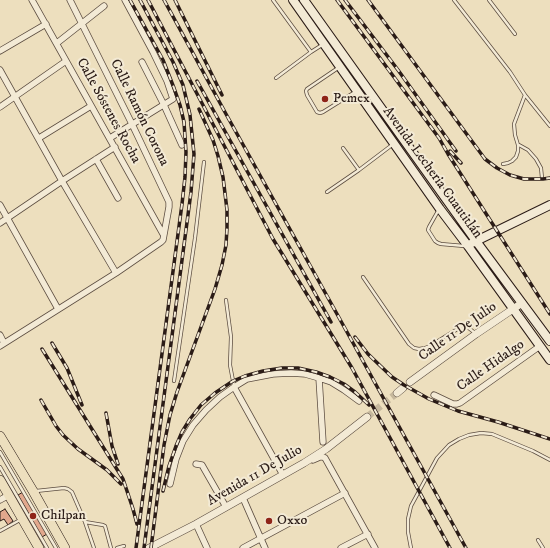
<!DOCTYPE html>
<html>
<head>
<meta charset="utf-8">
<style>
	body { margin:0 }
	canvas { display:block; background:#eddfbe }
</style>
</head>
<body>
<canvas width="550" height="548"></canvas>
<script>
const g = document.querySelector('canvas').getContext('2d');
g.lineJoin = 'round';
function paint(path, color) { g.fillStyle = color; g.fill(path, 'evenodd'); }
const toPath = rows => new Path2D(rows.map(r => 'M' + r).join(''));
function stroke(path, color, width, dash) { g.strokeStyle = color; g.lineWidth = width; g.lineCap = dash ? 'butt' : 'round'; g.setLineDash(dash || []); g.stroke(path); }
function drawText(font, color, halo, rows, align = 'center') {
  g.font = font + ' "IM FELL DW Pica",serif'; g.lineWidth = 4; g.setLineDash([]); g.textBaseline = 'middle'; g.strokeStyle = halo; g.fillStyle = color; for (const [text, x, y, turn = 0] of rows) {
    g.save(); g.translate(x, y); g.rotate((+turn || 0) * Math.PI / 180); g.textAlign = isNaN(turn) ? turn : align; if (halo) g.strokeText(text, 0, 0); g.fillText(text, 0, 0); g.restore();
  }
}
const building = toPath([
	[23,492,34,511,29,514,18,495,23,492],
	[5,509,13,521,8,525,4,519,0,521,0,512,5,509],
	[36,515,47,534,42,537,31,518,36,515]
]);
const tertiaryTunnel = toPath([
	[367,417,397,393]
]);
const service = toPath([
	[273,0,311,52,322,45],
	[454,0,510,72,525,95,550,126],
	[489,0,515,34],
	[338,68,307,89,306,91,307,95,317,112,320,113,323,112,355,92],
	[276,78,311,52],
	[519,145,528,150,536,159,541,168,542,178],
	[343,148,359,170],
	[503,164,508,163,512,161,516,157,518,151,518,145,515,135,514,124,525,95],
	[327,192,359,170,392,145],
	[438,211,429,227,428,230,435,241,438,243,441,244,464,246],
	[363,277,409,344,414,348,419,349,425,348,430,346,464,325,466,326,475,333],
	[226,300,231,337,230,365,234,386],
	[174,381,195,238,204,162],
	[0,452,56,548],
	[0,467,47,548],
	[36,491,64,488,68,489,72,492,85,522,94,548],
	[85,522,103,525,105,526,111,548],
	[0,531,20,520],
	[538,540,543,548],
	[117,548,124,546],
	[411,548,408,532,408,519,411,506,437,458,449,445,459,439,469,435,481,433,492,434,533,451,550,460]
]);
const minor = toPath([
	[32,0,163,234],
	[57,43,104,6],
	[0,51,46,24],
	[142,62,164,105,182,145],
	[0,70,62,181,116,273],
	[0,107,66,61],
	[39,138,91,106],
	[110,138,173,99,167,81,153,52,125,0],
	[96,159,118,198],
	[0,205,58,309],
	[0,223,62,181,115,147],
	[0,335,4,343],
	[0,346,116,273,161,242,163,240,169,207,169,202,132,124,70,0],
	[319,378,323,442],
	[234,387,283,475],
	[434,395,453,404,457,404,460,403,540,346],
	[313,460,320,457,323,457,325,458,375,548],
	[196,464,202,465,226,507],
	[170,484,176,459,183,441,193,425,206,410,220,397,234,387,247,379,273,374,291,373,305,374,319,378,331,382,344,390,359,401],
	[243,498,265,548],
	[0,500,9,495],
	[196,524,207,548],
	[243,548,345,493],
	[341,548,368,534]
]);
const tertiary = toPath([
	[410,382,476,334,522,303],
	[397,393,403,388],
	[149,548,196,524,304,463,326,449,367,417]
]);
const secondary = toPath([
	[293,0,440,209,468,246,550,360],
	[304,0,476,241,550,341],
	[472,243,550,205]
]);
const primary = toPath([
	[0,436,33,491,65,548],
	[0,480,39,548]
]);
const rail = toPath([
	[130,0,163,60,174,88,180,105,184,122,186,152,185,177,182,204,136,548],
	[140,0,173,62,183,85,190,115,194,154,191,192,144,548],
	[148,0,273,239,352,368,450,548],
	[164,0,226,114,347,332,466,548],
	[175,0,222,95],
	[337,0,439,138,448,154,550,314],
	[345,0,398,70,456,151],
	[368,0,485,159,497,168,510,175,524,179,543,179,550,178],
	[197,81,331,322],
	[450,151,461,163],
	[355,337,368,354,392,377,404,385,429,399,458,411,498,422,550,439],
	[52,343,67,368,82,405],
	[42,349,123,479,133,509,137,524],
	[41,400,56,426,63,435,78,449,107,470,121,484],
	[106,413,112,446,118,464],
	[163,491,169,466,176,446,182,432,190,419,201,405,215,393,233,381,245,376,263,371,282,368,298,368,316,372,330,377,344,384,355,392,369,405],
	[151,548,164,445,170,415,177,392,215,289,222,265,226,245,227,228,227,210,223,177,218,156,213,140,199,109]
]);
const markers = [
	[325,99,4,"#8f2418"],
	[33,516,4,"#8f2418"],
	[269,521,4,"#8f2418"]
];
const poiNames = [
	["Pemex",333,99],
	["Chilpan",41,516],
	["Oxxo",277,521]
];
const streetNames = [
	["Calle Sóstenes Rocha",108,111,61],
	["Calle Ramón Corona",139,113,64],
	["Avenida Lecheria Cuautitlán",432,173,54],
	["Calle 11 De Julio",458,332,-35],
	["Calle Hidalgo",491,366,-35],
	["Avenida 11 De Julio",255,476,-30]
];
paint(building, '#e2a88d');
stroke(building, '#2b1c17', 1);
stroke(tertiaryTunnel, '#c6b89d', 7, [7, 3.5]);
stroke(service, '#5c4d41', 4);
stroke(minor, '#5c4d41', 7);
stroke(tertiary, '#5c4d41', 8);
stroke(secondary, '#2b1c17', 10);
stroke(primary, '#2b1c17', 10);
stroke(service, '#f3ead5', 2.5);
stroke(minor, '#f3ead5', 5.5);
stroke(tertiary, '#f3ead5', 7);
stroke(secondary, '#f3ead5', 8);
stroke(primary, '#eddfbe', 9);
stroke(rail, '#2b1c17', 3.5);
stroke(rail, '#f3ead5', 2, [6]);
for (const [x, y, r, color] of markers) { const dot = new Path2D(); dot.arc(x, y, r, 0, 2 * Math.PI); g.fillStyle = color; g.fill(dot); stroke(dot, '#f3ead5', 1.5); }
drawText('14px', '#2b1c17', '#f3ead5', poiNames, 'left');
drawText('14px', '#2b1c17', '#f3ead5', streetNames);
</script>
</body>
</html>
